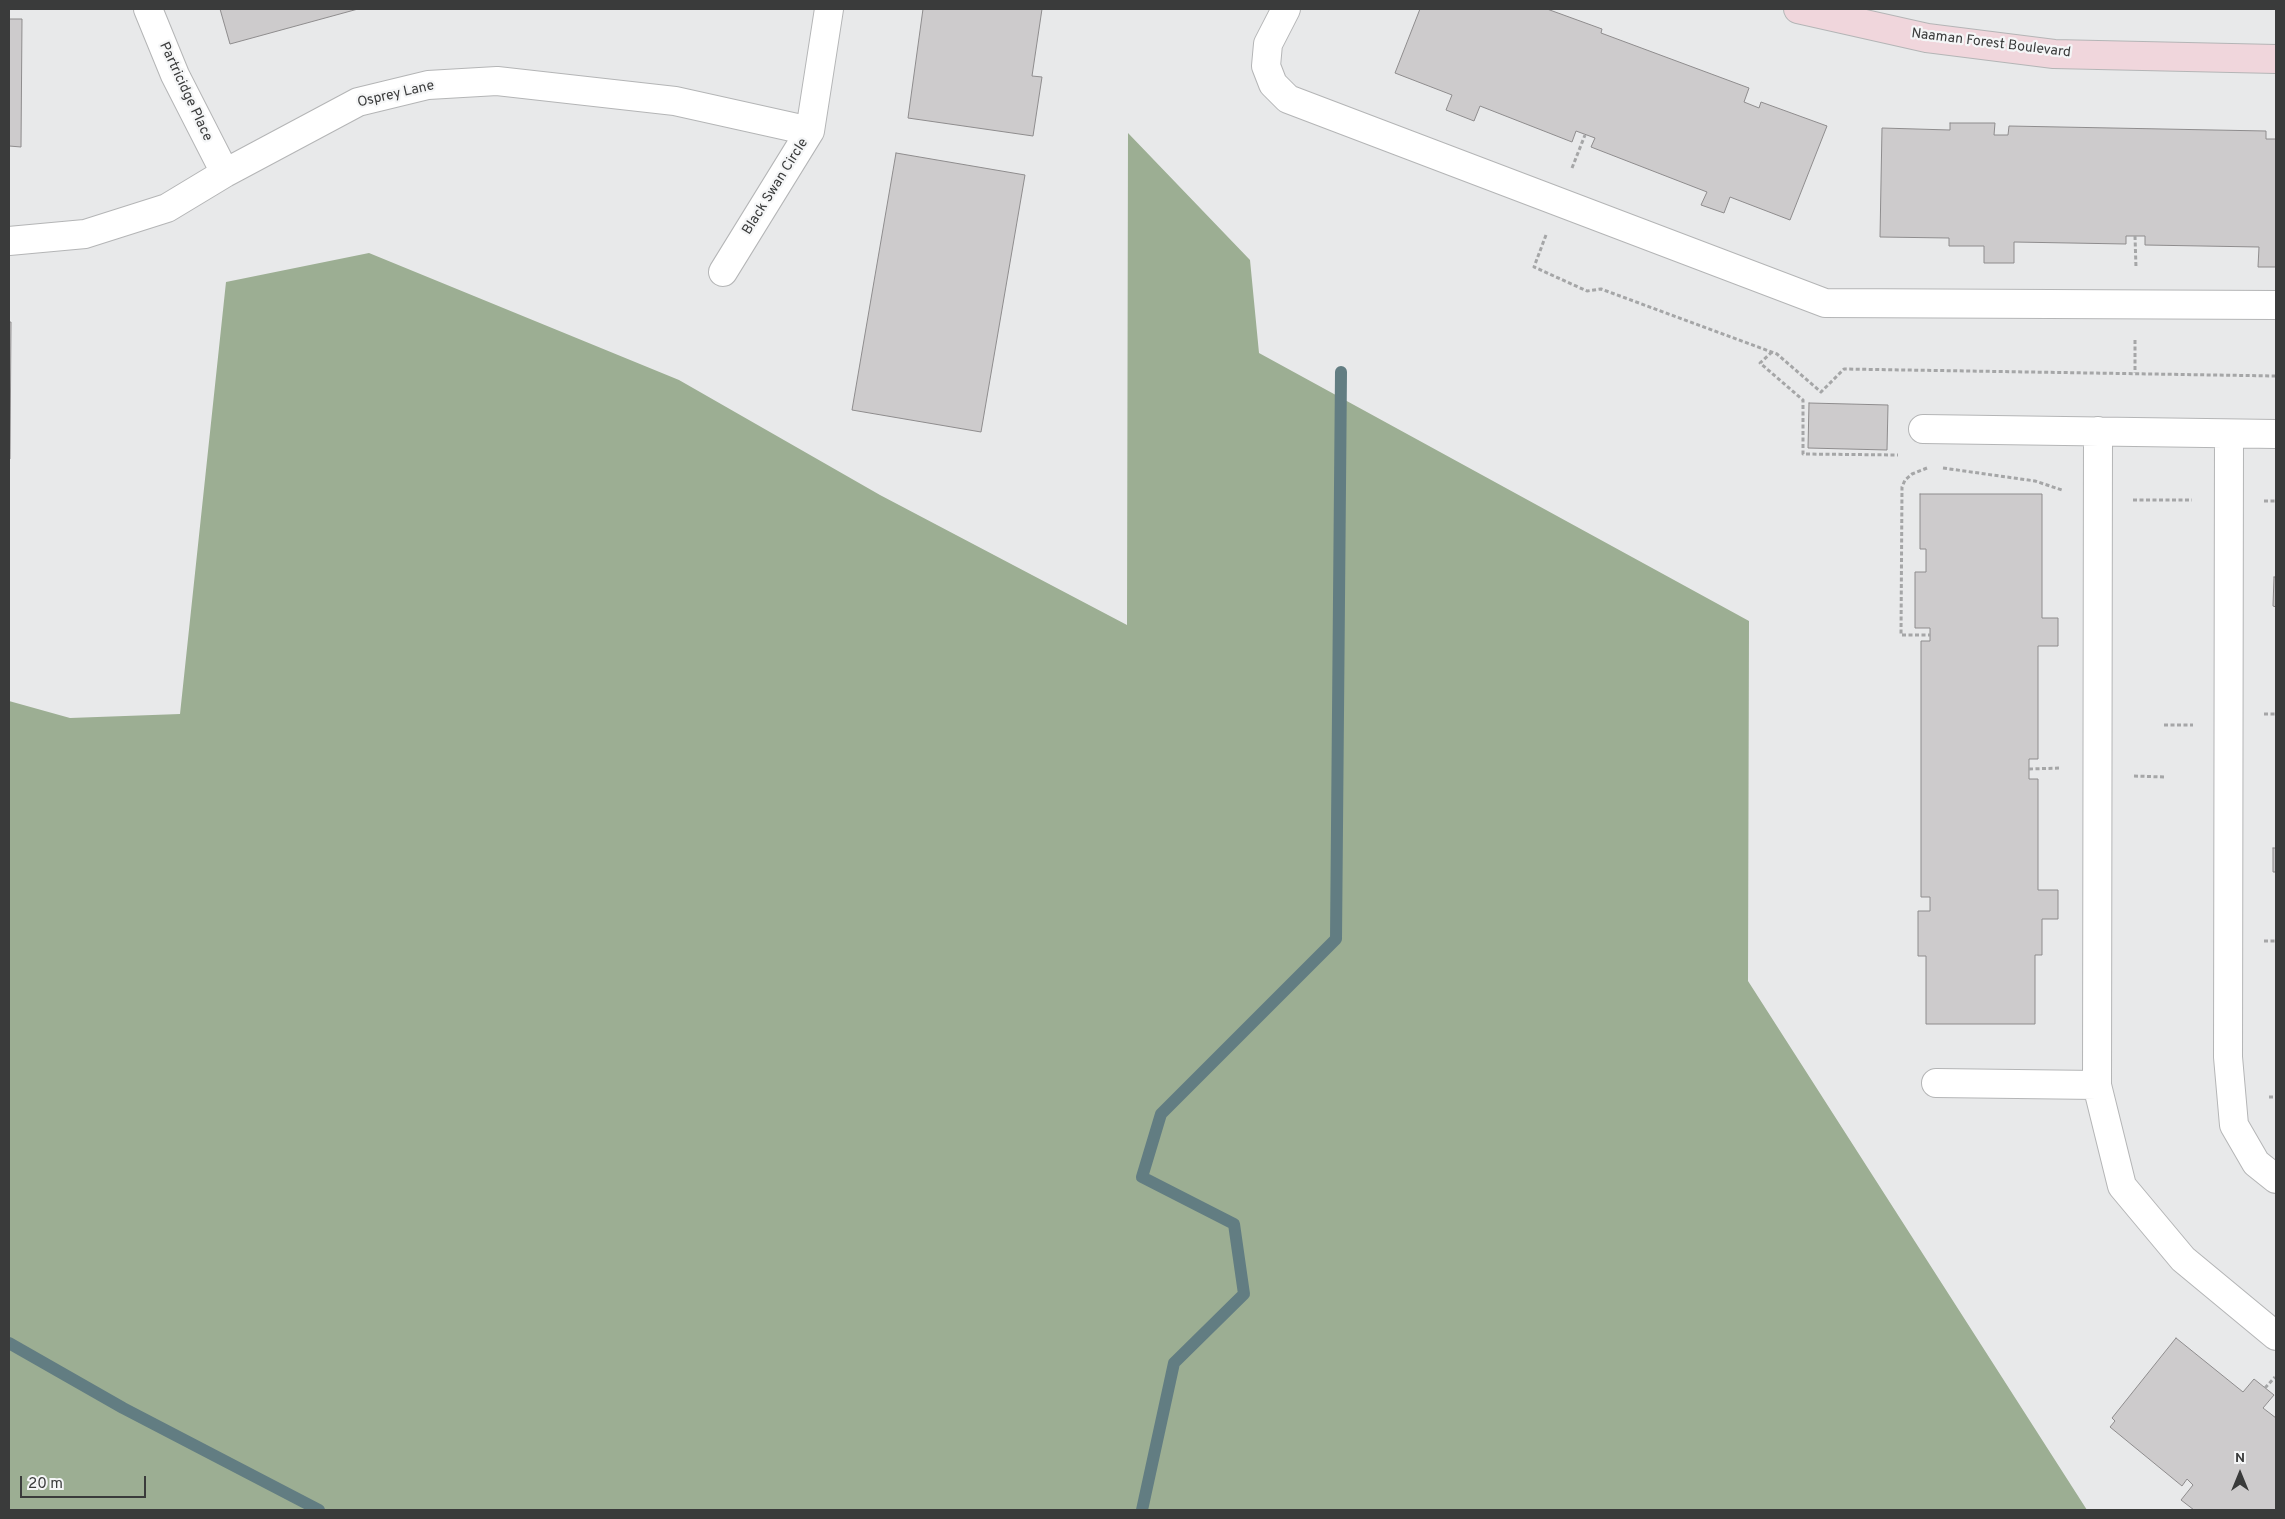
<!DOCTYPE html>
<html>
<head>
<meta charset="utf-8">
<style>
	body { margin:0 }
	#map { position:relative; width:2285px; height:1519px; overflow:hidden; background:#e8e9ea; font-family:Overpass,sans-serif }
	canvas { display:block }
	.frame { position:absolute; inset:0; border:10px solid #3a3b3b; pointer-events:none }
	.north { position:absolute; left:2215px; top:1449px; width:50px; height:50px; -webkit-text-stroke:4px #f5f6f7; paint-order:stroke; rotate:0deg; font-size:14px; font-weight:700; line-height:20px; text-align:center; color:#3a3b3b }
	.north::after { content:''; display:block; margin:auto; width:18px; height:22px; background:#3a3b3b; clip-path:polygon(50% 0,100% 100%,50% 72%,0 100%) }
	.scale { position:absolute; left:20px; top:1476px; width:126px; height:22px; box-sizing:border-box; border:2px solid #3a3b3b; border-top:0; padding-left:6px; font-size:15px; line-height:18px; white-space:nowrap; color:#3a3b3b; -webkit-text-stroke:4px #f5f6f7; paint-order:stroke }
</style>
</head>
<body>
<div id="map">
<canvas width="2285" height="1519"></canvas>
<div class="frame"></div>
<div class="north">N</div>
<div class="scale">20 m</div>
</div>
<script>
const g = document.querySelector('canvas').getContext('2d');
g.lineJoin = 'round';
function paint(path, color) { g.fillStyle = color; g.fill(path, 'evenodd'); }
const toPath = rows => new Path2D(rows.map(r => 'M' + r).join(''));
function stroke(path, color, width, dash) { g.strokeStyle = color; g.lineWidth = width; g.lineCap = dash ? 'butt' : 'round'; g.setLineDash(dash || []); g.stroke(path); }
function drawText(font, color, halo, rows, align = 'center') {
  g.font = font + ' Overpass,sans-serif'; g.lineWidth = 4.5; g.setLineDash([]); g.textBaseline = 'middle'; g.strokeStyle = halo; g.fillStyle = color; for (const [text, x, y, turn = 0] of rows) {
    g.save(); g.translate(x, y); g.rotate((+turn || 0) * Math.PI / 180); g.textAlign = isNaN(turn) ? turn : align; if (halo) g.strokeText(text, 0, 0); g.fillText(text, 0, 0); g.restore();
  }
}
const forest = toPath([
	[1128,133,1250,260,1259,353,1749,621,1748,981,2087,1510,9,1510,9,701,70,718,180,714,226,282,369,253,679,380,880,495,1127,625]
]);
const stream = toPath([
	[9,1343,123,1408,319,1510],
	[1142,1510,1174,1363,1244,1294,1234,1224,1142,1177,1161,1114,1336,939,1341,372]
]);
const building = toPath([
	[220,9,358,9,230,44,220,9],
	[923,9,1042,9,1032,76,1042,77,1033,136,908,118,923,9],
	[1420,9,1547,9,1602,29,1601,33,1749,88,1744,102,1759,108,1761,102,1827,126,1790,220,1730,197,1724,213,1701,205,1707,192,1591,147,1595,138,1576,131,1572,142,1480,106,1474,121,1446,110,1452,95,1395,73,1420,9],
	[9,19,22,19,21,147,9,146,9,19],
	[1950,123,1995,123,1994,135,2008,135,2009,126,2266,131,2266,139,2276,139,2276,267,2258,267,2259,247,2145,245,2145,236,2126,236,2126,244,2014,242,2014,263,1984,263,1984,246,1949,246,1949,238,1880,237,1882,128,1950,130,1950,123],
	[896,153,1025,175,981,432,852,410,896,153],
	[9,322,11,322,10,459,9,459,9,322],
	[1809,403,1888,405,1887,450,1808,448,1809,403],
	[1920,494,2042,494,2042,618,2058,618,2058,646,2038,646,2038,759,2029,759,2029,779,2038,779,2038,890,2058,890,2058,919,2042,919,2042,955,2035,955,2035,1024,1926,1024,1926,956,1918,956,1918,911,1930,911,1930,897,1921,897,1921,641,1930,641,1930,628,1915,628,1915,572,1926,572,1926,549,1920,549,1920,494],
	[2274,577,2276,577,2276,607,2273,606,2274,577],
	[2273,848,2276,848,2276,872,2273,872,2273,848],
	[2176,1338,2243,1392,2254,1379,2274,1395,2263,1408,2276,1418,2276,1510,2194,1510,2181,1500,2193,1485,2187,1479,2182,1486,2110,1427,2115,1421,2112,1418,2176,1338]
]);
const path = toPath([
	[1572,168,1585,135],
	[1546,235,1534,267,1587,291,1601,289,1777,354,1821,392,1844,369,2276,376],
	[2135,236,2136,268],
	[2135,340,2135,373],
	[1772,352,1760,363,1803,400,1803,454,1898,455],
	[1927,468,1912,474,1905,480,1902,487,1901,635,1930,635],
	[1943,468,2035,481,2062,490],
	[2133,500,2192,500],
	[2264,501,2276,501],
	[2264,714,2276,714],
	[2164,725,2193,725],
	[2029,769,2061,768],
	[2134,776,2164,777],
	[2264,941,2276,941],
	[2269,1097,2276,1097],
	[2265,1388,2275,1377]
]);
const street = toPath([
	[148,9,175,75,225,173],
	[1286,9,1268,44,1266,66,1273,84,1288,99,1825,303,2276,305],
	[9,241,85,234,167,208,225,173,358,102,428,85,497,81,675,101,810,131],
	[723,272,810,131,829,9],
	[1923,429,2276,434],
	[2098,431,2097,1085,2122,1186,2183,1259,2276,1336],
	[2229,434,2228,1057,2234,1125,2256,1163,2276,1179],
	[1936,1083,2097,1085]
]);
const secondary = toPath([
	[1798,9,1927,38,2054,54,2276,59]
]);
const streetNames = [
	["Naaman Forest Boulevard",1991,44,7],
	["Partricidge Place",185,92,65],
	["Osprey Lane",396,95,-13],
	["Black Swan Circle",776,187,-58]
];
paint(forest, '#9cae93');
stroke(stream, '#627d82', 12);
paint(building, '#cdcbcc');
stroke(building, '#8e8c8d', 1);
stroke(street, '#b4b5b6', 30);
stroke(secondary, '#b4b5b6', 30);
stroke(path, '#a5a6a7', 3, [4, 2.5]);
stroke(street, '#fff', 28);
stroke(secondary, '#f0d6dc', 28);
drawText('14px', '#3a3b3b', '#f5f6f7', streetNames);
</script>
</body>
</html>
